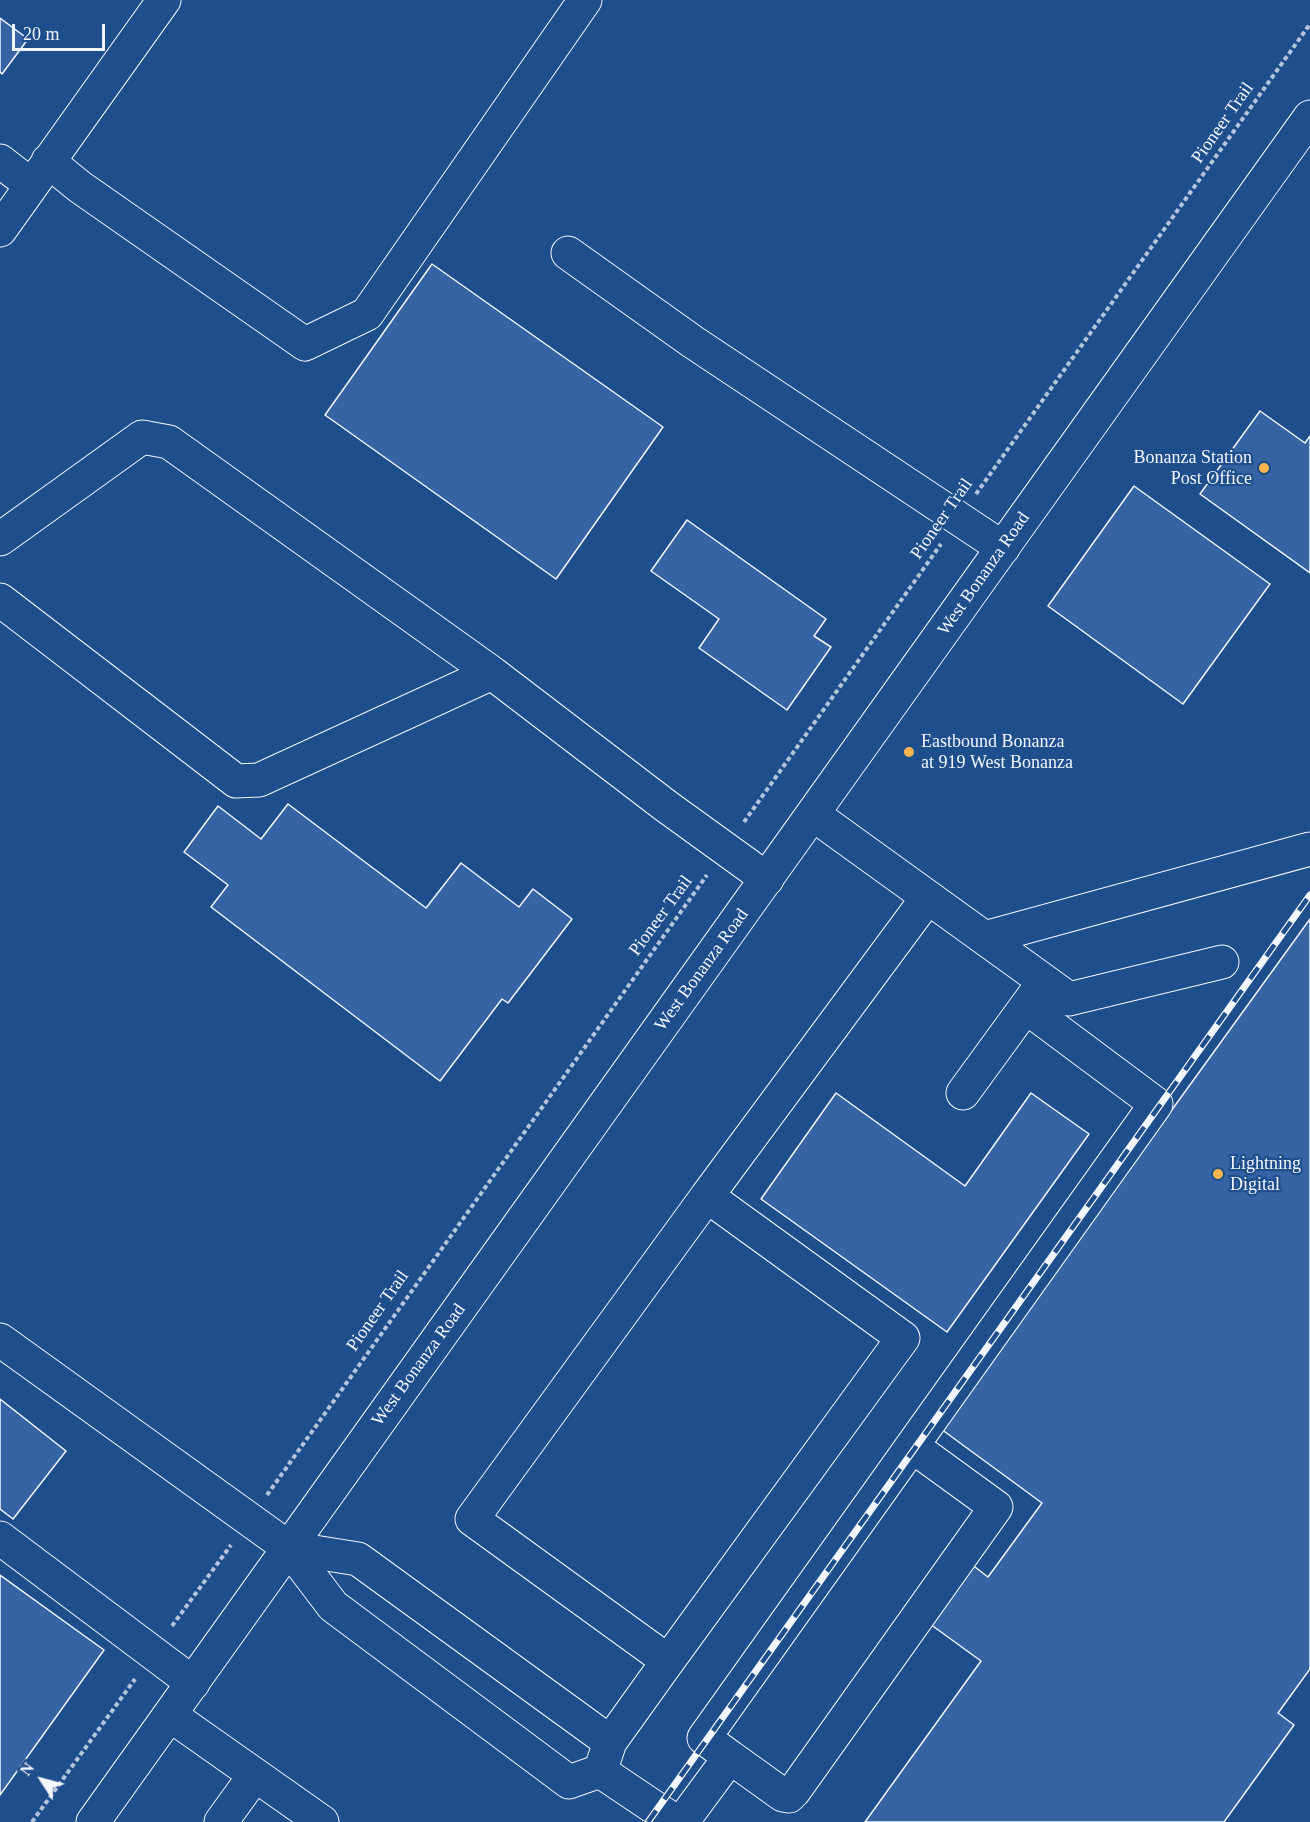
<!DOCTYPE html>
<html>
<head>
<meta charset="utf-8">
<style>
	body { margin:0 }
	#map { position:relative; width:1310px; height:1822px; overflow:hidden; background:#1f4e8c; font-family:Georgia,serif }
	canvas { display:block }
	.north { position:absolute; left:12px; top:1750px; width:60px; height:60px; -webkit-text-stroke:4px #1f4e8c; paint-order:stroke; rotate:306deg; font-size:16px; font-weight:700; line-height:24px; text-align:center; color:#f2f6ff }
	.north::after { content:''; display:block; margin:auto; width:21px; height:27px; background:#f2f6ff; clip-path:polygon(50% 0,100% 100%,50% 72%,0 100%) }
	.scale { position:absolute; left:12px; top:24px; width:93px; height:27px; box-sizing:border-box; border:3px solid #f2f6ff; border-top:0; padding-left:8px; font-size:18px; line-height:21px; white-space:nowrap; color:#f2f6ff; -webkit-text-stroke:4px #1f4e8c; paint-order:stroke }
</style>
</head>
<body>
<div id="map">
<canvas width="1310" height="1822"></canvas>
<div class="north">N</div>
<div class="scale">20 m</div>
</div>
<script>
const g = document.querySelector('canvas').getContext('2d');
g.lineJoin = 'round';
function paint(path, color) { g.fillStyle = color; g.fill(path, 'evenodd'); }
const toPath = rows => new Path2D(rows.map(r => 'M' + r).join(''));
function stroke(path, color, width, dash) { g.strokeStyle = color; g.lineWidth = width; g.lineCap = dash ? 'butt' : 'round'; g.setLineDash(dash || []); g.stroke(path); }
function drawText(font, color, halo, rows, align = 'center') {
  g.font = font + ' Georgia,serif'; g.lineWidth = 4.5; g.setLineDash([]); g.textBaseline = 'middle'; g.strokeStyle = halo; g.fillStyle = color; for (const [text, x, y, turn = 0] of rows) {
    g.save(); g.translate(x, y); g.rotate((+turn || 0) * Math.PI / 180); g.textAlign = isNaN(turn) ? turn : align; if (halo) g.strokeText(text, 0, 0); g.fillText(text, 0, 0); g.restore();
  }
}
const building = toPath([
	[0,18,28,39,2,74,0,72,0,18],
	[432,264,663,427,556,579,325,415,432,264],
	[1260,411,1305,443,1310,436,1310,573,1200,494,1260,411],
	[1134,486,1270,584,1183,704,1048,606,1134,486],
	[687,520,826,619,814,636,831,647,787,710,699,648,719,619,651,571,687,520],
	[288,804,426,908,461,863,519,907,533,889,572,919,508,1003,502,999,440,1081,211,907,228,885,184,852,218,806,261,839,288,804],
	[1310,919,1310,1669,1278,1713,1294,1725,1224,1822,865,1822,981,1661,919,1616,962,1557,988,1577,1042,1503,941,1429,1310,919],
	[836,1093,965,1186,1031,1093,1089,1134,947,1332,761,1199,836,1093],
	[0,1399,66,1451,13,1519,0,1509,0,1399],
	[0,1575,104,1650,0,1795,0,1575]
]);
const path = toPath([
	[976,494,1310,24],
	[744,822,941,544],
	[267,1495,707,875],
	[172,1626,231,1545],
	[32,1822,135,1679]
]);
const minor = toPath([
	[0,161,31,185],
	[48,161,80,187,305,344,367,314,585,0],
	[0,230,164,0],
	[568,253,693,342,1003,548],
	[0,539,142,437,169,442,492,673,666,806,767,879],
	[0,600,236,781,259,780,492,673],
	[814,815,1069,999,1222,962],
	[985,938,1310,849],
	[963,1093,1038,990],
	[707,1196,928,897],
	[0,1340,289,1548,333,1606,569,1782,600,1771],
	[0,1538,193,1683],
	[289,1548,358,1559,610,1742,603,1763],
	[170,1715,322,1822],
	[610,1742,668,1661,903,1338,707,1196,472,1519,668,1661],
	[730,1757,704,1738,912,1446],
	[600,1771,676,1822],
	[221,1822,255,1775],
	[682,1822,730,1757,783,1795,789,1796,794,1791,996,1507,912,1446,1156,1104,1026,1007]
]);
const major = toPath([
	[93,1822,1310,117]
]);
const rail = toPath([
	[648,1822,1310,895]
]);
const markers = [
	[1264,468,6,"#ffb74d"],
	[909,752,6,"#ffb74d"],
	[1218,1174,6,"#ffb74d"]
];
const streetNames = [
	["Pioneer Trail",1223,123,-55],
	["Pioneer Trail",942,519,-55],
	["West Bonanza Road",984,574,-55],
	["Pioneer Trail",661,916,-54],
	["West Bonanza Road",702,970,-54],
	["Pioneer Trail",378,1311,-55],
	["West Bonanza Road",419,1365,-54]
];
const poiNames = [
	["Bonanza Station",1252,458,"right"],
	["Post Office",1252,479,"right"],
	["Eastbound Bonanza",921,742],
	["at 919 West Bonanza",921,763],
	["Lightning",1230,1164],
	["Digital",1230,1185]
];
paint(building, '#3563a3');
stroke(building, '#f2f6ff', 1.5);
stroke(minor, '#f2f6ff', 35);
stroke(major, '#f2f6ff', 35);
stroke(path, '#b3c4dc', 4, [4.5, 3]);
stroke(minor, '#1f4e8c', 33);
stroke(major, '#1f4e8c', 33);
stroke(rail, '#f2f6ff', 7);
stroke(rail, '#1f4e8c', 4.5, [14]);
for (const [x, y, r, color] of markers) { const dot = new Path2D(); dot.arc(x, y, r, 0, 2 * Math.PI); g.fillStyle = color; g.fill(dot); stroke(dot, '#1f4e8c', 2); }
drawText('18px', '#f2f6ff', '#1f4e8c', streetNames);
drawText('18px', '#f2f6ff', '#1f4e8c', poiNames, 'left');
</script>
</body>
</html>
